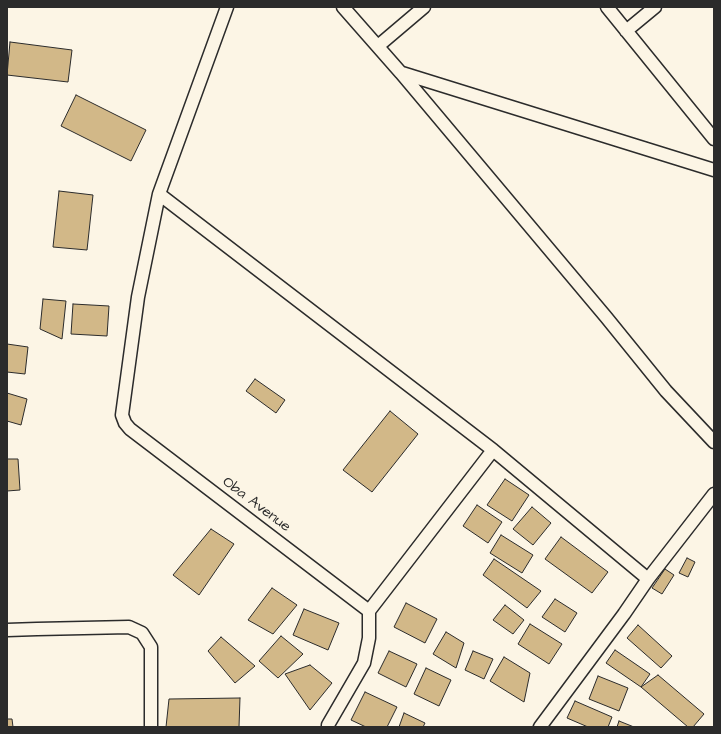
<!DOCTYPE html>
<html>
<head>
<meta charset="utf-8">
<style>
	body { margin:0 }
	#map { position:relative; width:721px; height:734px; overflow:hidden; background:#fcf5e5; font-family:"Architects Daughter",sans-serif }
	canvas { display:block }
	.frame { position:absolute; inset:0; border:8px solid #2b2b2b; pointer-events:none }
</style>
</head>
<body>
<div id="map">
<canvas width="721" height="734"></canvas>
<div class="frame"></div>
</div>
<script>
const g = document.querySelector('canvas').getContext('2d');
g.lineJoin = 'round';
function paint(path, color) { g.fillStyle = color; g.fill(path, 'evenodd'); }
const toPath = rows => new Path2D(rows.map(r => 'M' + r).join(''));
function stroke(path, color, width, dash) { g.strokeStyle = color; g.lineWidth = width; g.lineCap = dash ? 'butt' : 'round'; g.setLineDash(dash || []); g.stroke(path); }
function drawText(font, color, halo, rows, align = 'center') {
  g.font = font + ' "Architects Daughter",sans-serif'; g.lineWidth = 3.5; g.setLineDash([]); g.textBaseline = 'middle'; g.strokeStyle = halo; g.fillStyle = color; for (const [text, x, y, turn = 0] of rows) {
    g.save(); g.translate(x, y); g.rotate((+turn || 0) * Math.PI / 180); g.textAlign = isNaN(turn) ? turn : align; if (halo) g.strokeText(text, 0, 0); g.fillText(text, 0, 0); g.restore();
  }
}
const building = toPath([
	[10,42,72,50,68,82,7,75,10,42],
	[76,95,146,130,131,161,61,126,76,95],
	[59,191,93,195,87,250,53,247,59,191],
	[43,299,66,301,62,339,40,329,43,299],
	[73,304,109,306,107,336,71,334,73,304],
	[7,344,28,347,25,374,7,372,7,344],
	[255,379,285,400,276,413,246,391,255,379],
	[7,393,27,399,21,425,7,421,7,393],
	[390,411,418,434,372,492,343,470,390,411],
	[7,459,18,459,20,490,7,491,7,459],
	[505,479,529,495,512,521,487,505,505,479],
	[477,505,502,522,488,543,463,526,477,505],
	[532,507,551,523,533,545,513,529,532,507],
	[211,529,234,544,199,595,173,575,211,529],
	[501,535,533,555,522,573,490,553,501,535],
	[561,537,608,572,592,593,545,559,561,537],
	[687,558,695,562,688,577,679,573,687,558],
	[494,559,541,591,527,608,483,575,494,559],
	[665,569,674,575,662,594,652,588,665,569],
	[272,588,297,605,273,634,248,620,272,588],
	[555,599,577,613,565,632,542,617,555,599],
	[406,603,437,619,425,643,394,627,406,603],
	[505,605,524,620,513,634,493,620,505,605],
	[304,609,339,623,328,650,293,635,304,609],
	[530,624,562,644,549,664,518,644,530,624],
	[638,625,672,656,661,668,627,638,638,625],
	[446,632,464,643,456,668,433,654,446,632],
	[281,636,303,654,278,678,259,661,281,636],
	[221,637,255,666,235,683,208,651,221,637],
	[615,650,650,674,641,687,606,663,615,650],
	[389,651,417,664,406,687,378,673,389,651],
	[473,651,493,659,484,679,465,670,473,651],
	[504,657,530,673,524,702,490,681,504,657],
	[310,665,332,683,310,710,285,674,310,665],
	[426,668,451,680,439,706,414,694,426,668],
	[658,675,704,714,693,727,688,727,641,687,658,675],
	[598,676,628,688,619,711,589,699,598,676],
	[365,692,397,707,387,727,366,727,351,720,365,692],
	[240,698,239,727,166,727,169,699,240,698],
	[575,701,612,717,608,727,588,727,567,718,575,701],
	[404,713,425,723,423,727,399,727,404,713],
	[7,719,12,719,13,727,7,727,7,719],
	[619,721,634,727,617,727,619,721]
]);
const minor = toPath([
	[227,7,159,194,493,450,369,611,369,638,364,663,328,725,328,727],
	[343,7,401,73,606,317,666,391,714,442],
	[607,7,714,139],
	[626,31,655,7],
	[378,46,424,7],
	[402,73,714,170],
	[159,194,138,297,122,415,125,423,130,429,369,611],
	[493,450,648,579],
	[7,630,37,629,129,627,142,633,151,647,151,727],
	[540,727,624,614,648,579,714,494]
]);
const streetNames = [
	["Oba Avenue",256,505,37]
];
paint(building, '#d2b888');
stroke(building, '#2b2b2b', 1);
stroke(minor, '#2b2b2b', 15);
stroke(minor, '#fcf5e5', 12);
drawText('15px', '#2b2b2b', '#fcf5e5', streetNames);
</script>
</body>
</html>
